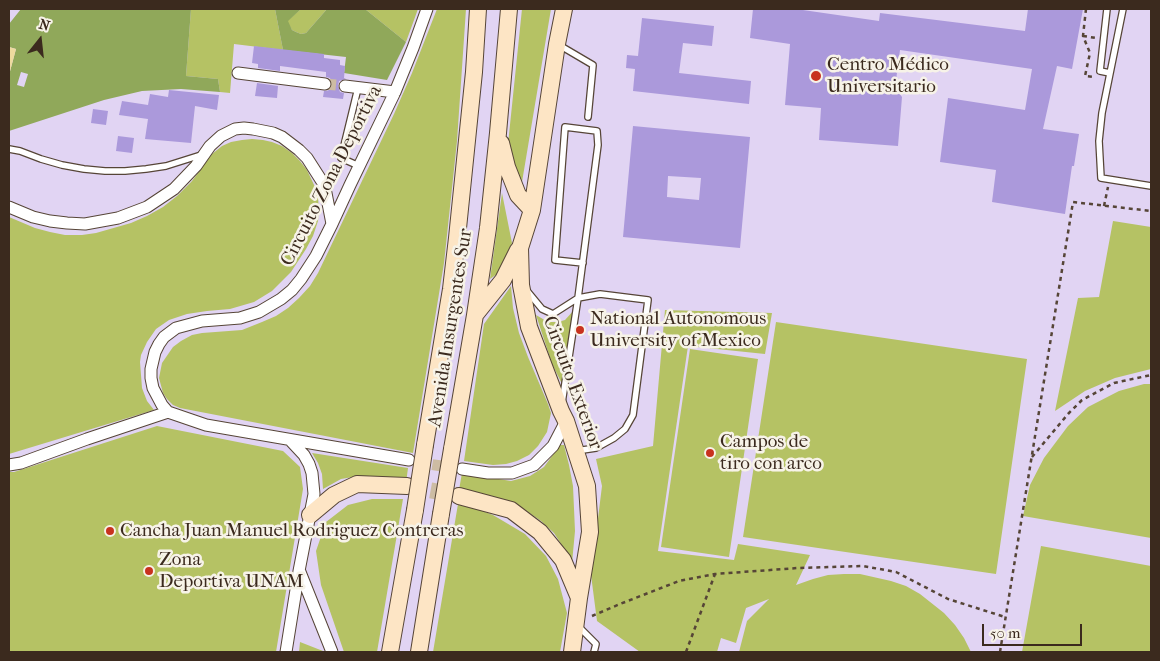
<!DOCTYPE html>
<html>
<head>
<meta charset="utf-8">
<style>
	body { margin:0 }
	#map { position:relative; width:1160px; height:661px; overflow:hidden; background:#f2e1c4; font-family:"IM FELL French Canon",serif }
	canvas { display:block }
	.frame { position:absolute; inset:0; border:10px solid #3b2a1e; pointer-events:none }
	.north { position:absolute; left:15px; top:15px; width:50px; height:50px; -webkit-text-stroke:4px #f7f3e8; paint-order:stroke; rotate:16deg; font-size:14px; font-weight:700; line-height:20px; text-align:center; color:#3b2a1e }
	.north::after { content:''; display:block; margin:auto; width:18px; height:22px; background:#3b2a1e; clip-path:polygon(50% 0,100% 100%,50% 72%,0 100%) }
	.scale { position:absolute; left:982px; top:624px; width:100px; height:22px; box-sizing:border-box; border:2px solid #3b2a1e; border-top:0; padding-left:6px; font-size:15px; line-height:18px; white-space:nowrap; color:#3b2a1e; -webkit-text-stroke:4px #f7f3e8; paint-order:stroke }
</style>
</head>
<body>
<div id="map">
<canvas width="1160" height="661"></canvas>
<div class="frame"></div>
<div class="north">N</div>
<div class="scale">50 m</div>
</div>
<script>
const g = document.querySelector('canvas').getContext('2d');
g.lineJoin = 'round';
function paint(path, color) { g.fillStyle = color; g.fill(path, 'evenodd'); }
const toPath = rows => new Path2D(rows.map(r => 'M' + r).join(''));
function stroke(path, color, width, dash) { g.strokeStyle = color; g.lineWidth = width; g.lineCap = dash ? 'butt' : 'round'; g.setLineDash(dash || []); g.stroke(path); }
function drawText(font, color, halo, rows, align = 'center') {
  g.font = font + ' "IM FELL French Canon",serif'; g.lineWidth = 5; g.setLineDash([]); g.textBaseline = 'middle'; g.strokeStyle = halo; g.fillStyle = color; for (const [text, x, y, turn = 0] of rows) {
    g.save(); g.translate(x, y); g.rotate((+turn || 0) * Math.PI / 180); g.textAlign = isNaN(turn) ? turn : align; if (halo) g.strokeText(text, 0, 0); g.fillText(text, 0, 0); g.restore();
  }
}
const built = toPath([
	[9,9,1151,9,1151,652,9,652]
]);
const green = toPath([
	[191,9,275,9,283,50,234,44,230,93,220,92,218,79,186,76],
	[301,9,327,9,306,33,301,34,296,32,292,30,287,21],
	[365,9,418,9,406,42],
	[437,9,466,9,457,141,444,263,413,453,180,408,173,405,167,399,163,393,159,378,162,363,173,347,181,341,192,335,202,333,242,330,262,322,276,316,288,308,299,298,310,286,318,273,394,114,412,73],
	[522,9,551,9,521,188,508,144],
	[252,139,263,140,272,142,282,146,292,153,300,161,307,170,315,187,318,198,319,210,318,221,313,236,306,249,291,272,272,291,254,302,230,309,207,311,187,314,169,320,156,329,147,342,141,355,140,362,142,388,147,401,154,410,9,454,9,217,35,228,50,232,65,235,82,235,96,233,131,223,147,216,163,207,177,196,192,181,212,154,222,146,231,142,242,140],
	[502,193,512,243,497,274,490,279],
	[1113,221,1151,227,1151,369,1115,378,1085,391,1055,411,1078,298,1099,297],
	[511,286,513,308,519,333,528,357,548,404,551,413,547,432,538,446,529,455,517,461,506,464,493,465,464,461,484,324],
	[574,310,563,386,552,364,536,315,548,322,558,322,565,320],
	[665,310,772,313,765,354,688,346,658,551,734,560,738,544,810,555,796,585,813,579,828,575,844,574,860,574,891,581,906,586,920,594,944,613,955,625,964,638,971,652,739,652,747,621,769,599,746,608,736,643,721,638,717,652,640,652,597,621,591,575,602,486,596,459,653,446],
	[776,322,1027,359,996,574,743,537],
	[690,349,758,359,729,557,661,547],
	[1144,384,1151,384,1151,538,1023,516,1030,485,1044,458,1068,426,1088,407,1119,391],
	[157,426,283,451,300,467,303,489,276,652,9,652,9,472,14,472],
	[560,445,564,445,569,465,573,486,575,531,572,563,563,547,554,533,541,521,525,510,508,501,492,496,459,490,462,473,511,481,530,476,544,467],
	[312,453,408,468,406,483,359,476,341,479,323,489,322,474,318,463],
	[372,499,403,499,377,652,344,652,321,585,316,551,326,522,348,505],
	[458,504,475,508,493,515,525,534,546,556,558,579,567,613,560,652,433,652],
	[1041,546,1151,566,1151,652,1022,652],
	[300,642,323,651,324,652,299,652]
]);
const forest = toPath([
	[21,9,191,9,186,76,218,79,220,92,181,89,142,91,104,100,9,131,9,75,16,49,9,47,9,24],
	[21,72,28,74,24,87,17,85],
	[275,9,301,9,288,21,292,30,296,32,301,34,306,33,327,9,365,9,406,42,387,80,344,73,346,57,283,50]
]);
const sand = toPath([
	[9,47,16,49,9,75]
]);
const building = toPath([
	[753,9,796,9,879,21,880,13,1025,31,1028,9,1083,9,1072,69,1057,66,1043,129,1079,134,1074,166,1072,166,1065,214,992,202,996,170,940,162,948,98,1025,110,1032,69,900,50,895,88,902,97,898,146,819,140,821,108,785,105,790,44,750,38],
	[642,18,714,26,712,46,683,43,679,73,751,81,749,104,633,91,635,69,626,68,627,55,638,56],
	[254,46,324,54,324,58,340,60,340,65,345,66,344,78,346,79,339,81,338,86,340,92,344,93,343,99,323,97,324,91,327,91,331,89,332,84,330,78,326,77,326,72,280,66,280,71,258,68,258,64,252,63],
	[257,83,278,86,277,98,255,96],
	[169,90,219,95,217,110,195,106,191,143,145,139,148,119,119,115,122,101,148,105,150,94,168,97],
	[93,109,108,111,106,125,91,123],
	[633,126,750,137,740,248,623,237],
	[668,176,701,178,699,200,667,197],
	[118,136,134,138,132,153,116,151]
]);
const streetTunnel = toPath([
	[325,84,345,86],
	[416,462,454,468]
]);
const secondaryTunnel = toPath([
	[407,486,457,495]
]);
const path = toPath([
	[1086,9,1083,36,1090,53,1085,76,1095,77],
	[1083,36,1096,38],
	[1104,206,1108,187],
	[1032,457,1068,414,1082,400,1114,383,1151,375],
	[592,616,620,604,679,581,715,574,798,568,863,566,896,572,948,599,1005,617],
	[686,652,715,574],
	[1000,652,1073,202,1151,211]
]);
const lane = toPath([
	[1107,9,1100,71,1110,73],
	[1123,9,1102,113,1099,141,1101,178,1151,186],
	[559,45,593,65,588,117],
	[358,88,341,158,359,166],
	[9,149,20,151,41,159,62,165,84,169,105,171,125,171,146,169,166,166,201,155],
	[528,292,542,309,553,314,578,298,600,294,648,300,633,415,625,429,614,438,596,448,576,451],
	[562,403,578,298,598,145,597,131,565,127,555,260,583,263],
	[579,627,596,644,594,652]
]);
const street = toPath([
	[238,73,325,84],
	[345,86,395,92],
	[9,207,33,217,50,221,67,223,85,224,118,218,147,207,174,189,196,166,210,146,221,136,235,129,244,128,253,129,273,133,282,137,299,150,307,158,323,183,326,193,332,224],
	[409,460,206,425,168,412,162,405,153,388,151,378,151,369,155,352,159,344,164,337,176,328,202,321,240,318,259,312,281,299,292,290,301,279,316,256,332,224,350,185,395,92,413,48,427,9],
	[9,465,21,463,87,439,168,412],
	[462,469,488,473,512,473,534,465,553,446,566,421],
	[300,572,332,652],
	[286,652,299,571,314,494,312,473,309,464,304,455,290,440]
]);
const secondary = toPath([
	[564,9,557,44,532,210,520,248,521,285,529,327,561,411,566,421,587,486,590,532,579,598,572,652],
	[501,143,507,167,518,195,532,210],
	[475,315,503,280,518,250],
	[425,445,451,289,457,238,474,72,478,9],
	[452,449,475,315,488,228,498,133,509,9],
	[459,496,511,510,540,532,563,560,579,598],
	[310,515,334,495,357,484,407,486],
	[390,652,415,510],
	[419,652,441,514]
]);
const secondaryBridge = toPath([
	[415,510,425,445],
	[441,514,452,449]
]);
const markers = [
	[816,76,6,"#c8321e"],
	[580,330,5,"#c8321e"],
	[710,453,5,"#c8321e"],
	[110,531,5,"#c8321e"],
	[149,571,5,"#c8321e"]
];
const poiNames = [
	["Centro Médico",827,65],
	["Universitario",827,87],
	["National Autonomous",590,319],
	["University of Mexico",590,341],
	["Campos de",720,442],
	["tiro con arco",720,464],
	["Cancha Juan Manuel Rodriguez Contreras",120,531],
	["Zona",159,560],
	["Deportiva UNAM",159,582]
];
const streetNames = [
	["Circuito Zona Deportiva",332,176,-63],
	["Avenida Insurgentes Sur",451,328,-81],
	["Circuito Exterior",572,383,70]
];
paint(built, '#e1d4f3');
paint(green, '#b5c264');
paint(forest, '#90a85a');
paint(sand, '#eeda9e');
paint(building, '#ab99db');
stroke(streetTunnel, '#cdbca3', 11, [11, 5.5]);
stroke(secondaryTunnel, '#cdbca3', 16, [16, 8]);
stroke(lane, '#564537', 8);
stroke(street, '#564537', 13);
stroke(secondary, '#564537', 18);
stroke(path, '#564537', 2.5, [4, 4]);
stroke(lane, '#fff', 5.5);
stroke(street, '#fff', 11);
stroke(secondary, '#fde5c5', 16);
stroke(secondaryBridge, '#564537', 18, []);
stroke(secondaryBridge, '#fde5c5', 16);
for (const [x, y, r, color] of markers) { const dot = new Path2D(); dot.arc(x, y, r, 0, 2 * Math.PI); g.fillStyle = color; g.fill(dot); stroke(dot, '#f7f3e8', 2); }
drawText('19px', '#3b2a1e', '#f7f3e8', poiNames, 'left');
drawText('19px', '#3b2a1e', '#f7f3e8', streetNames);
</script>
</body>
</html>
